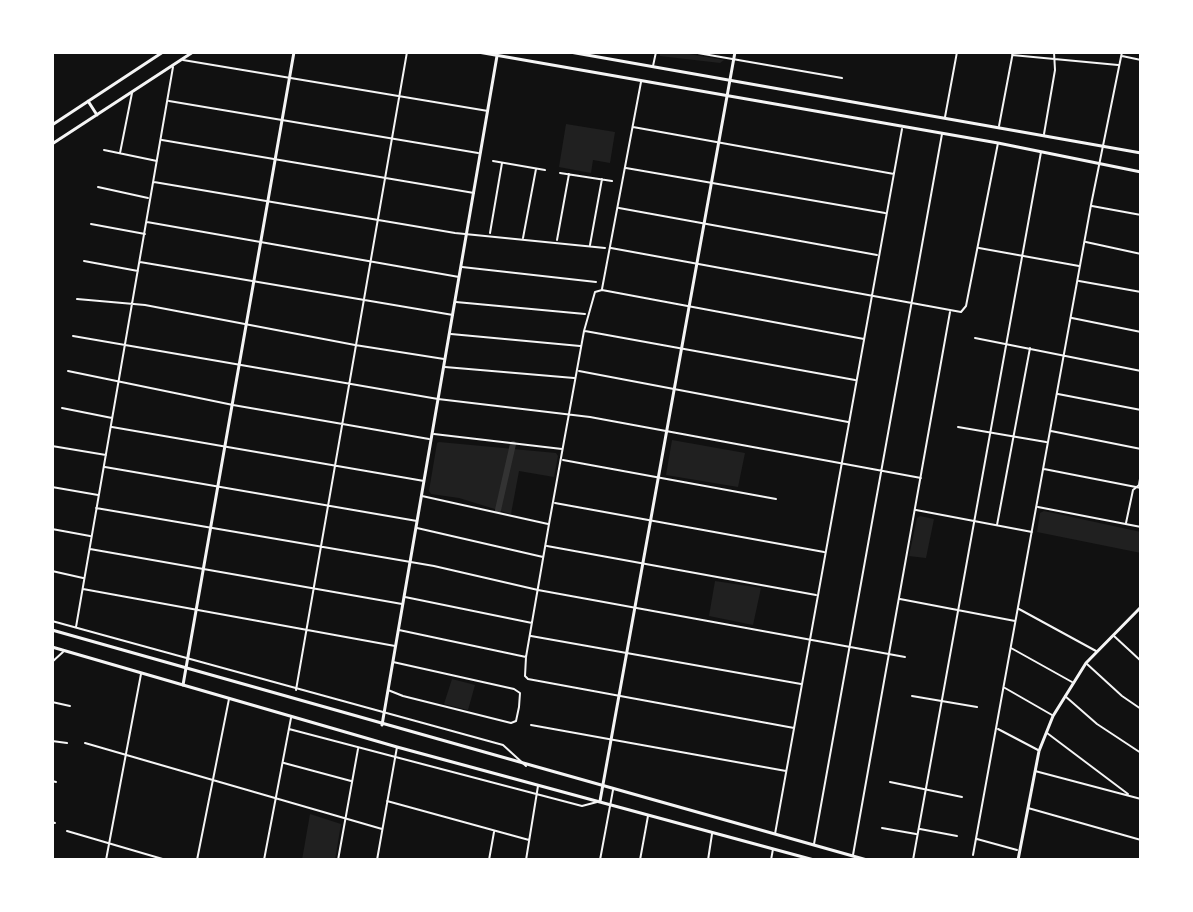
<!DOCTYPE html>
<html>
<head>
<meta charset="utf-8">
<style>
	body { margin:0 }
	#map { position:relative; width:1193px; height:912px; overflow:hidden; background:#111; font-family:Commissioner,sans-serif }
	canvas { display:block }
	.frame { position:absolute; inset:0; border:54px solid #fff; pointer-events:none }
</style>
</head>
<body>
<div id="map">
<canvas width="1193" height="912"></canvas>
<div class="frame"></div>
</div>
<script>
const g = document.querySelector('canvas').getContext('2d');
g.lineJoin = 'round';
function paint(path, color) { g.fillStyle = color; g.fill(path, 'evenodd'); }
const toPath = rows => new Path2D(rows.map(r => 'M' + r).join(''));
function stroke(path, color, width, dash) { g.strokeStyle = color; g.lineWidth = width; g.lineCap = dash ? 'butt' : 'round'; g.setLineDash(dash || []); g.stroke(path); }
const green = toPath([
	[660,52,677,52,724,60,720,63,660,56],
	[566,124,615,132,610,163,593,160,591,173,559,167],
	[672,440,745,453,738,487,666,475],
	[439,442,556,453,558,456,554,477,519,471,511,514,459,498,431,494,429,491,437,443],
	[1044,511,1141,532,1141,553,1037,532,1040,513],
	[920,516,934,519,926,558,909,556,917,518],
	[715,581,761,588,753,625,709,616],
	[452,679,475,685,468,710,444,704],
	[310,814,341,824,335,860,302,860]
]);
const canal = toPath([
	[498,510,513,444]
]);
const pedestrian = toPath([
	[1126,523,1133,490,1139,485,1141,473]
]);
const minor = toPath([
	[692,52,842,78],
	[1012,55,1118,65],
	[1122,56,1141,60],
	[183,60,488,111],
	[653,66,656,52],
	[169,101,478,153],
	[945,117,957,52],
	[999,126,1013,52],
	[633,127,894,174],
	[1044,134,1055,70,1054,52],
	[162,140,474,193],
	[104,150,157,161],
	[120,153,132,93],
	[493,161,545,170],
	[626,168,885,213],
	[560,173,612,181],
	[154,182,455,233,605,248],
	[98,187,148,198],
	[1092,206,1141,215],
	[619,208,877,255],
	[147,222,459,277],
	[91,224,145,234],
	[490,233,502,163],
	[523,238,536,169],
	[557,240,569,174],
	[1086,242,1141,254],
	[590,245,602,179],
	[611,248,961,312,966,306,998,143],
	[979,248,1079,266],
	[84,261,138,271],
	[140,262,453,315],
	[462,267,596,282],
	[1079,281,1141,292],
	[602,289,641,82],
	[77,299,145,305,355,345,444,359],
	[456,302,585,314],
	[1072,318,1141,332],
	[585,331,855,380],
	[451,334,580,346],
	[73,336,438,399,590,417,921,478],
	[975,338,1141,371],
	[445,367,574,378],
	[68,371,233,405,429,439],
	[579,371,848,422],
	[1058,394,1141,410],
	[62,408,112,418],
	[112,427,424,481],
	[958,427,1046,442],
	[1051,431,1141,449],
	[434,434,562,449],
	[52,446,106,455],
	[563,460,776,499],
	[105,467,417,521],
	[1044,469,1141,488],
	[52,487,98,495],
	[422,496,548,524],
	[555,503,824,552],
	[1038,507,1141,527],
	[96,508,434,566,538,590,905,657],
	[916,510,1032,532],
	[997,525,1030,348],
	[417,528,543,557],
	[52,529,90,536],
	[547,546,816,595],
	[90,549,402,604],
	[52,571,83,578],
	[83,589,395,646],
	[405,597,532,623],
	[900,599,1015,621],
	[1019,609,1096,651],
	[52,621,503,745,526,766],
	[76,627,173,67],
	[399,630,526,657],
	[531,636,801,684],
	[1114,636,1141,661],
	[1011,648,1072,682],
	[52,662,63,652],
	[1087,664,1122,696,1141,709],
	[1005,688,1052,715],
	[296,690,407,52],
	[388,690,403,696,511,723,516,721,519,707,520,693,514,689,393,662],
	[912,696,977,707],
	[1065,696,1097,724,1141,753],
	[52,702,70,706],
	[531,725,786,771],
	[794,728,528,679,525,676,526,657,549,524,584,331,595,292,602,290,864,339],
	[289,729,582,806,597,802],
	[998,729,1038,750],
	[1047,733,1128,794],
	[52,741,67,743],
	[85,743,382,829],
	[284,763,351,781],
	[1035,771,1141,799],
	[52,781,56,782],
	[890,782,962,797],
	[387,801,529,840],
	[1028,808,1141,840],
	[52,822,55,823],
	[882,828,916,834],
	[920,829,957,836],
	[67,831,166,860],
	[775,834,902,129],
	[977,839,1017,850],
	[814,844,942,134],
	[853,855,950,312],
	[973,855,1091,205,1122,52],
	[106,860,141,674],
	[197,860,229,699],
	[264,860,291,718],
	[338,860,358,749],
	[377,860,397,747],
	[489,860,494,832],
	[526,860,538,786],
	[600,860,613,790],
	[640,860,648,816],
	[708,860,712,834],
	[771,860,773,849],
	[913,860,1041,152]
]);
const tertiary = toPath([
	[183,685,294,52],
	[382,725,497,56],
	[600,801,735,52],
	[1018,860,1039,751,1053,716,1086,663,1141,607]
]);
const secondary = toPath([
	[478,52,998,143,1141,172],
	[570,52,1141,153],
	[88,101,97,115],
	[52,125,163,52],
	[52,144,193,52],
	[52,630,867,860],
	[52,647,397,747,814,860]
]);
paint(green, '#202020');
stroke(canal, '#333', 6);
stroke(pedestrian, '#f5f5f5', 2);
stroke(minor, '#f5f5f5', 2);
stroke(tertiary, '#f5f5f5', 3);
stroke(secondary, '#f5f5f5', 3);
</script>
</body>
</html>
